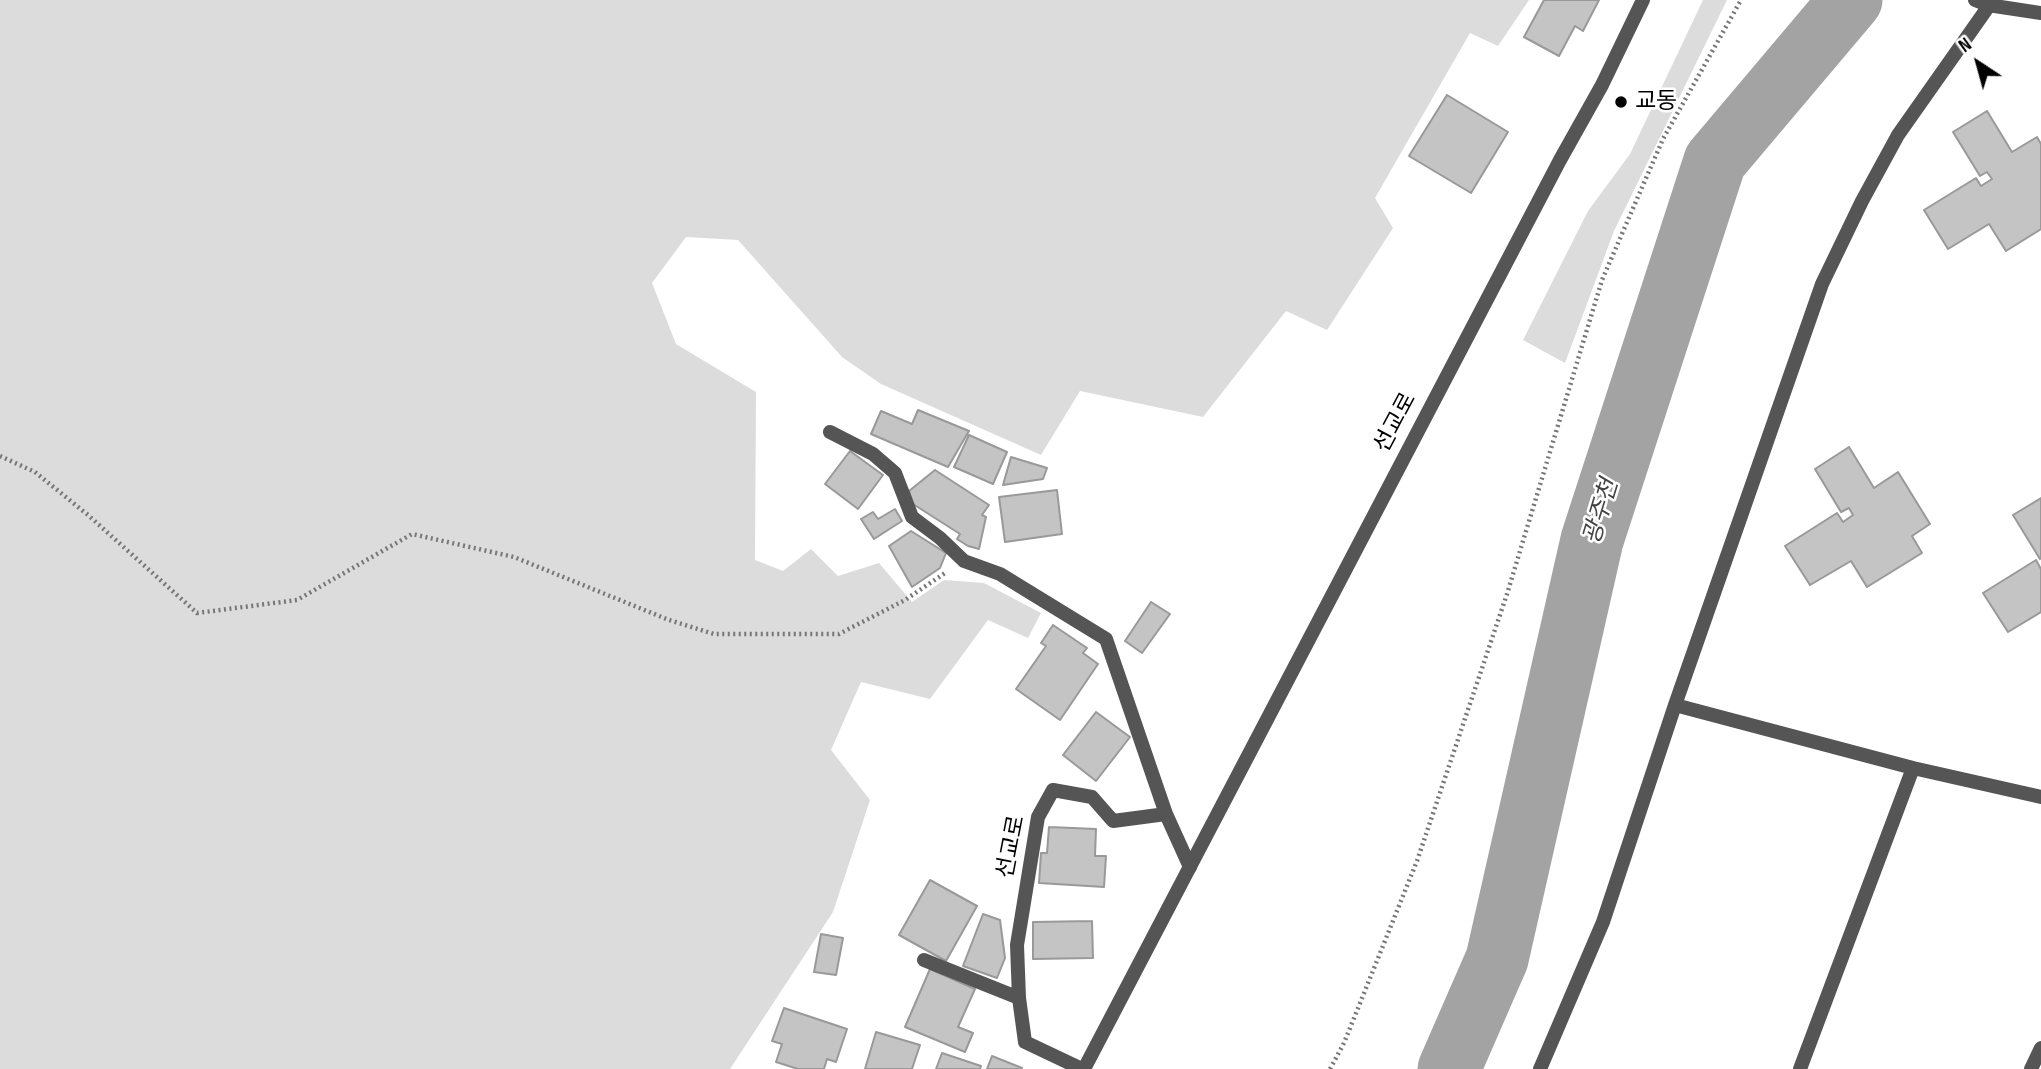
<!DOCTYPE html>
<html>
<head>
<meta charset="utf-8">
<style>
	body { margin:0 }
	#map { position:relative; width:2041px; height:1069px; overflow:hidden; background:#fff; font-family:"Sofia Sans Condensed",sans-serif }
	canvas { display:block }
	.north { position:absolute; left:1943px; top:28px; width:70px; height:70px; -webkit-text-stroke:5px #fff; paint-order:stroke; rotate:324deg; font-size:19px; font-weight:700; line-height:28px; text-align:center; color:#000 }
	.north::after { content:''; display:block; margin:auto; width:24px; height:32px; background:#000; clip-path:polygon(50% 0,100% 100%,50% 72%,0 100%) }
</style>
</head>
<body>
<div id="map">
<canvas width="2041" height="1069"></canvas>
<div class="north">N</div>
</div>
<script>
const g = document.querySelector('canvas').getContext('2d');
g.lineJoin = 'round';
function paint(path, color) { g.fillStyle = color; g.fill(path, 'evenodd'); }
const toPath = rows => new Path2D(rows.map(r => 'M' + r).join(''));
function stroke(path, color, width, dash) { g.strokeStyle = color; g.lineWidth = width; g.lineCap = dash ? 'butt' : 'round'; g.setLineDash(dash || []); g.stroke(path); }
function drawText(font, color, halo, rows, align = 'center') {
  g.font = font + ' "Sofia Sans Condensed","Noto Sans KR",sans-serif'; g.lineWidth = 5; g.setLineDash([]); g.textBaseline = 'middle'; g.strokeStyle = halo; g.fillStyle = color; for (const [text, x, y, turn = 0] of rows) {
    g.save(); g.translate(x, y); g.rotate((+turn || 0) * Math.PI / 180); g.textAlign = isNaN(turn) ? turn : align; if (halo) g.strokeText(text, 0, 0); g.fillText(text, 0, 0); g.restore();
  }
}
const green = toPath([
	[0,0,1529,0,1498,46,1470,33,1375,198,1393,228,1327,330,1286,311,1203,417,1080,391,1041,455,881,384,842,357,738,240,686,237,652,283,676,344,756,392,755,560,783,571,811,549,838,576,879,563,912,602,944,580,984,583,1041,613,1028,638,988,620,930,699,861,682,831,750,870,800,833,912,730,1069,0,1069],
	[1703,0,1727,0,1614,231,1565,363,1523,340,1588,211,1630,154]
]);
const river = toPath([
	[1449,1069,1497,959,1592,540,1715,161,1851,0]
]);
const building = toPath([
	[1544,0,1599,0,1583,31,1575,26,1559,56,1524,37,1544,0],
	[1447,95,1508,132,1471,193,1409,156,1447,95],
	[1987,111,2012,152,2037,137,2041,144,2041,229,2006,251,1989,224,1948,249,1924,210,1976,178,1981,186,1992,179,1987,172,1980,176,1953,132,1987,111],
	[918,410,969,431,948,467,871,434,881,411,912,424,918,410],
	[969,435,1007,452,993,484,954,467,969,435],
	[1849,447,1874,488,1898,472,1930,524,1912,536,1922,553,1867,587,1851,561,1810,585,1785,546,1837,513,1843,522,1853,515,1849,508,1841,512,1815,469,1849,447],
	[850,451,883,475,858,509,825,484,850,451],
	[1011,457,1047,468,1043,479,1003,485,1011,457],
	[935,470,989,505,982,515,986,517,979,549,968,546,957,539,960,534,913,504,909,491,935,470],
	[1057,490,1062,534,1005,542,999,497,1057,490],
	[2041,498,2041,558,2040,559,2013,515,2041,498],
	[895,509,902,521,874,539,861,519,873,512,878,519,895,509],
	[911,531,946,553,940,568,912,587,889,546,911,531],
	[2036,560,2041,569,2041,612,2008,632,1983,593,2036,560],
	[1151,602,1170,614,1142,653,1125,641,1151,602],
	[1053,625,1087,648,1083,653,1098,664,1060,720,1016,689,1046,646,1041,643,1053,625],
	[1096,712,1130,737,1096,781,1063,755,1096,712],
	[1049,827,1096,829,1095,856,1106,856,1104,887,1039,883,1041,853,1047,853,1049,827],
	[930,880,977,906,946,961,899,935,930,880],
	[983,914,1000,920,1005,958,997,978,963,966,983,914],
	[1092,921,1093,958,1033,959,1033,922,1092,921],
	[821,934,843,938,836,975,814,972,821,934],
	[930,969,975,989,958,1027,973,1033,965,1052,905,1027,930,969],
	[784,1008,847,1029,836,1062,827,1059,824,1069,798,1069,776,1062,782,1044,772,1041,784,1008],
	[876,1032,920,1045,912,1069,865,1069,876,1032],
	[942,1053,981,1066,980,1069,936,1069,942,1053],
	[992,1056,1022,1068,1022,1069,987,1069,992,1056]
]);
const path = toPath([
	[0,456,35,472,88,515,197,613,297,600,412,534,514,557,669,620,714,634,839,634,905,600,945,573],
	[1330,1069,1344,1043,1417,861,1507,594,1602,280,1663,139,1741,0]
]);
const lane = toPath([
	[830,432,873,454,895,473,912,517,940,538,964,561,1000,574,1106,639,1166,814,1190,867],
	[924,960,1019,998,1025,1042,1082,1069],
	[1019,998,1017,945,1038,817,1053,790,1092,797,1113,821,1166,814]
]);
const street = toPath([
	[1975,0,1988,5,2041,13],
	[1675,705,1913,768,2041,797],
	[1084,1069,1560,160,1602,85,1643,0],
	[1540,1069,1603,922,1675,705,1822,284,1862,201,1898,135,1993,0],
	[1800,1069,1913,768],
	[2031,1069,2041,1048]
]);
const markers = [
	[1621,102,7,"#000"]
];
const poiNames = [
	["교동",1635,102]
];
const streetNames = [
	["선교로",1396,423,-62],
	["선교로",1012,847,-79]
];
const waterNames = [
	["광주천",1602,512,-73]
];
paint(green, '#dcdcdc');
stroke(river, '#a3a3a3', 63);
paint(building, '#c4c4c4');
stroke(building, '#999', 2);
stroke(path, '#777', 4.5, [2, 3.5]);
stroke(lane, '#555', 14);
stroke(street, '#555', 14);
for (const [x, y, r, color] of markers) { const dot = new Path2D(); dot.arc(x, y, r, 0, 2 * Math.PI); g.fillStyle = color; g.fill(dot); stroke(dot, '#fff', 2.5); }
drawText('23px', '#000', '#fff', poiNames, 'left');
drawText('23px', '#000', '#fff', streetNames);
drawText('italic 24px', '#444', '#fff', waterNames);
</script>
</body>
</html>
